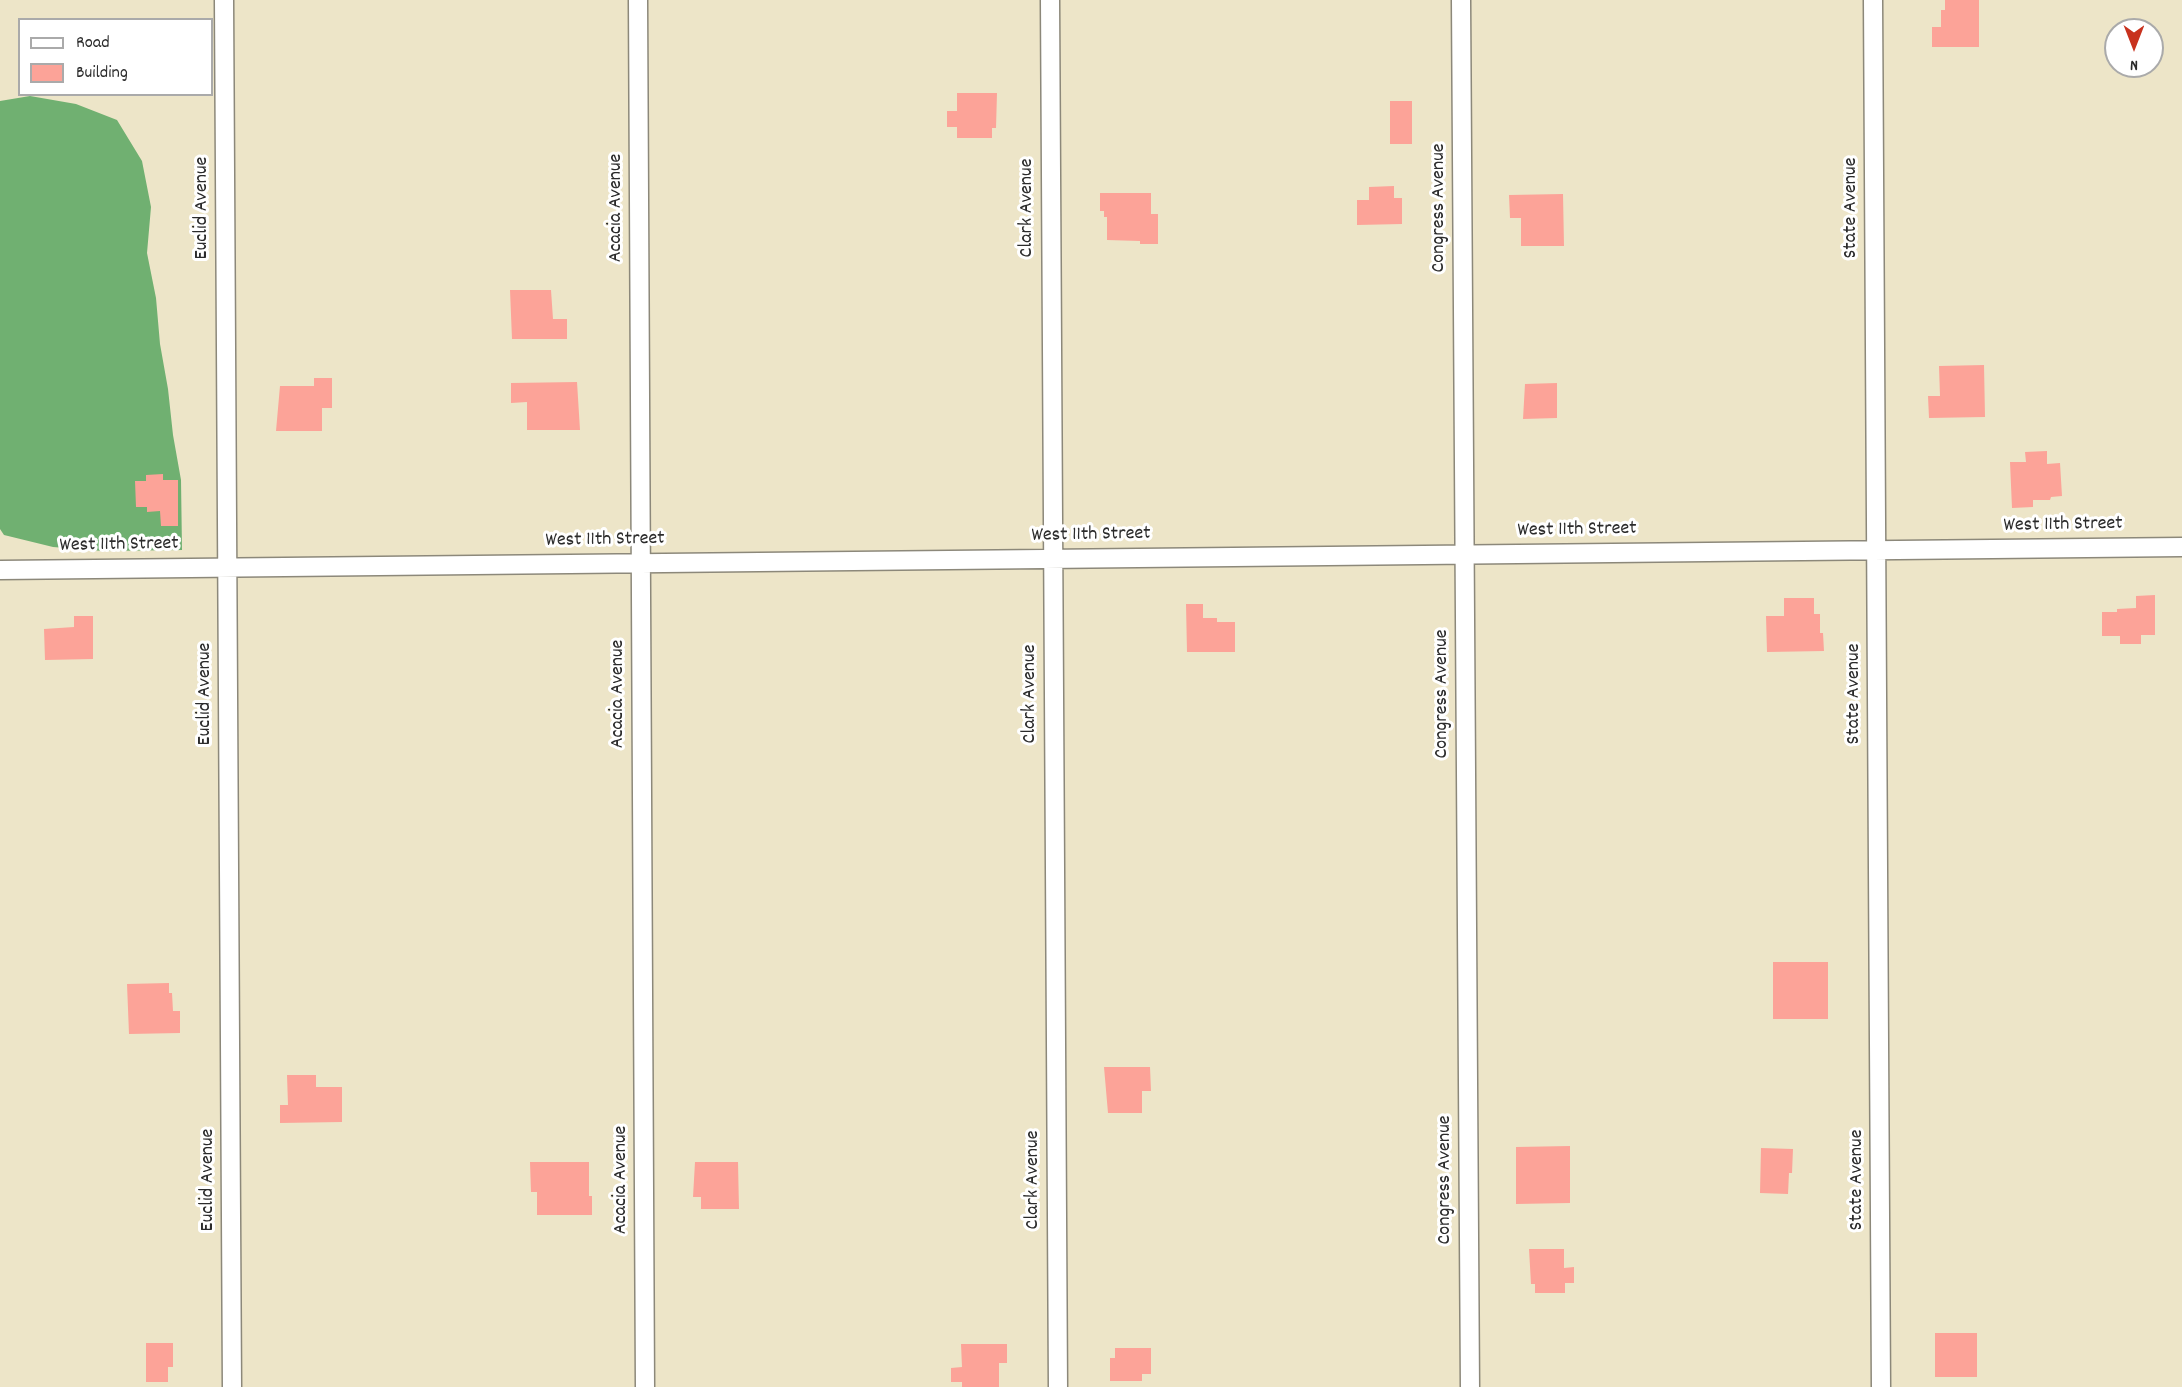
<!DOCTYPE html>
<html>
<head>
<meta charset="utf-8">
<style>
	body { margin:0 }
	#map { position:relative; width:2182px; height:1387px; overflow:hidden; background:#ede5c8; font-family:Dekko,sans-serif }
	canvas { display:block }
	.legend { position:absolute; left:18px; top:18px; width:195px; height:78px; box-sizing:border-box; background:#fff; border:2px solid #aaa; margin:0; padding:8px 10px; list-style:none; font-size:18px; color:#2b2b2b }
	.legend li { display:flex; align-items:center; gap:12px; height:30px }
	.legend b { width:30px; border:2px solid #aaa }
	.north { position:absolute; left:2104px; top:18px; width:60px; height:60px; box-sizing:border-box; background:#fff; border:2px solid #aaa; border-radius:50%; rotate:180deg; font-size:16px; font-weight:700; line-height:24px; text-align:center; color:#2b2b2b }
	.north::after { content:''; display:block; margin:auto; width:21px; height:27px; background:#c8321e; clip-path:polygon(50% 0,100% 100%,50% 72%,0 100%) }
</style>
</head>
<body>
<div id="map">
<canvas width="2182" height="1387"></canvas>
<ul class="legend">
<li><b style="height:8px;background:#fff"></b>Road</li>
<li><b style="height:16px;background:#fca398"></b>Building</li>
</ul>
<div class="north">N</div>
</div>
<script>
const g = document.querySelector('canvas').getContext('2d');
g.lineJoin = 'round';
function paint(path, color) { g.fillStyle = color; g.fill(path, 'evenodd'); }
const toPath = rows => new Path2D(rows.map(r => 'M' + r).join(''));
function stroke(path, color, width, dash) { g.strokeStyle = color; g.lineWidth = width; g.lineCap = dash ? 'butt' : 'round'; g.setLineDash(dash || []); g.stroke(path); }
function drawText(font, color, halo, rows, align = 'center') {
  g.font = font + ' Dekko,sans-serif'; g.lineWidth = 6; g.setLineDash([]); g.textBaseline = 'middle'; g.strokeStyle = halo; g.fillStyle = color; for (const [text, x, y, turn = 0] of rows) {
    g.save(); g.translate(x, y); g.rotate((+turn || 0) * Math.PI / 180); g.textAlign = isNaN(turn) ? turn : align; if (halo) g.strokeText(text, 0, 0); g.fillText(text, 0, 0); g.restore();
  }
}
const forest = toPath([
	[30,96,76,104,117,120,142,161,151,207,147,253,156,298,160,344,168,389,173,435,181,480,182,550,103,551,53,547,4,535,0,529,0,101]
]);
const building = toPath([
	[1945,0,1979,0,1979,47,1932,47,1932,27,1941,27,1941,10,1945,10],
	[957,93,997,93,996,128,992,128,992,138,957,138,957,127,947,127,947,111,957,111],
	[1390,101,1412,101,1412,144,1390,144],
	[1394,186,1394,198,1402,198,1402,224,1357,225,1357,200,1369,200,1369,187],
	[1100,193,1151,193,1151,214,1158,214,1158,244,1140,244,1140,241,1107,240,1107,217,1104,217,1104,211,1100,211],
	[1563,194,1564,246,1521,246,1521,218,1510,218,1509,195],
	[510,290,551,290,553,319,567,319,567,339,512,339],
	[1984,365,1985,417,1929,418,1928,396,1940,396,1939,366],
	[314,378,332,378,332,408,322,408,322,431,276,431,280,386,314,386],
	[577,382,580,430,527,430,527,402,511,403,511,383],
	[1557,383,1557,418,1523,419,1525,384],
	[2047,451,2047,464,2060,463,2062,496,2051,497,2050,500,2033,500,2033,507,2012,508,2010,462,2026,462,2025,452],
	[163,474,163,480,178,480,178,526,161,526,160,511,147,512,147,507,136,507,135,481,146,481,146,475],
	[2155,595,2155,635,2141,635,2141,644,2120,644,2120,636,2102,636,2102,612,2117,612,2117,609,2136,608,2136,596],
	[1784,598,1814,598,1814,614,1820,614,1820,633,1823,633,1824,651,1767,652,1766,616,1784,616],
	[1186,604,1203,604,1203,618,1217,618,1217,622,1235,622,1235,652,1187,652],
	[74,616,93,616,93,659,45,660,44,629,74,627],
	[1773,962,1828,962,1828,1019,1773,1019],
	[169,983,169,993,172,993,173,1011,180,1011,180,1033,129,1034,127,984],
	[1104,1067,1150,1067,1151,1091,1142,1091,1142,1113,1108,1113],
	[287,1075,316,1075,316,1087,342,1087,342,1122,280,1123,280,1105,288,1105],
	[1570,1146,1570,1203,1516,1204,1516,1147],
	[1761,1148,1793,1149,1792,1173,1789,1173,1788,1194,1760,1193],
	[530,1162,589,1162,589,1196,592,1196,592,1215,537,1215,537,1192,531,1192],
	[695,1162,738,1162,739,1209,701,1209,701,1197,693,1197],
	[1529,1249,1564,1249,1564,1268,1574,1267,1574,1283,1565,1283,1565,1293,1535,1293,1535,1284,1531,1284],
	[1935,1333,1977,1333,1977,1377,1935,1377],
	[146,1343,173,1343,173,1367,168,1367,168,1382,146,1382],
	[961,1344,1007,1344,1007,1363,999,1363,999,1387,962,1387,962,1382,951,1382,951,1368,962,1367],
	[1115,1348,1151,1348,1151,1374,1142,1374,1142,1381,1110,1381,1110,1358,1115,1358]
]);
const minor = toPath([
	[224,0,232,1387],
	[638,0,645,1387],
	[1050,0,1058,1387],
	[1461,0,1470,1387],
	[1873,0,1881,1387],
	[0,570,2182,547]
]);
const streetNames = [
	["Euclid Avenue",203,208,-90],
	["Acacia Avenue",617,208,-90],
	["Clark Avenue",1028,208,-90],
	["Congress Avenue",1440,208,-90],
	["State Avenue",1852,208,-90],
	["West 11th Street",2063,526,-1],
	["West 11th Street",1577,531,-1],
	["West 11th Street",1091,536,-1],
	["West 11th Street",605,541,-1],
	["West 11th Street",119,546,-1],
	["Euclid Avenue",206,694,-90],
	["Acacia Avenue",619,694,-90],
	["Clark Avenue",1031,694,-90],
	["Congress Avenue",1443,694,-90],
	["State Avenue",1855,694,-90],
	["Euclid Avenue",209,1180,-90],
	["Acacia Avenue",622,1180,-90],
	["Clark Avenue",1034,1180,-90],
	["Congress Avenue",1446,1180,-90],
	["State Avenue",1858,1180,-90]
];
paint(forest, '#70b071');
paint(building, '#fca398');
stroke(minor, '#8c887a', 21);
stroke(minor, '#fff', 18);
drawText('20px', '#2b2b2b', '#fff', streetNames);
</script>
</body>
</html>
